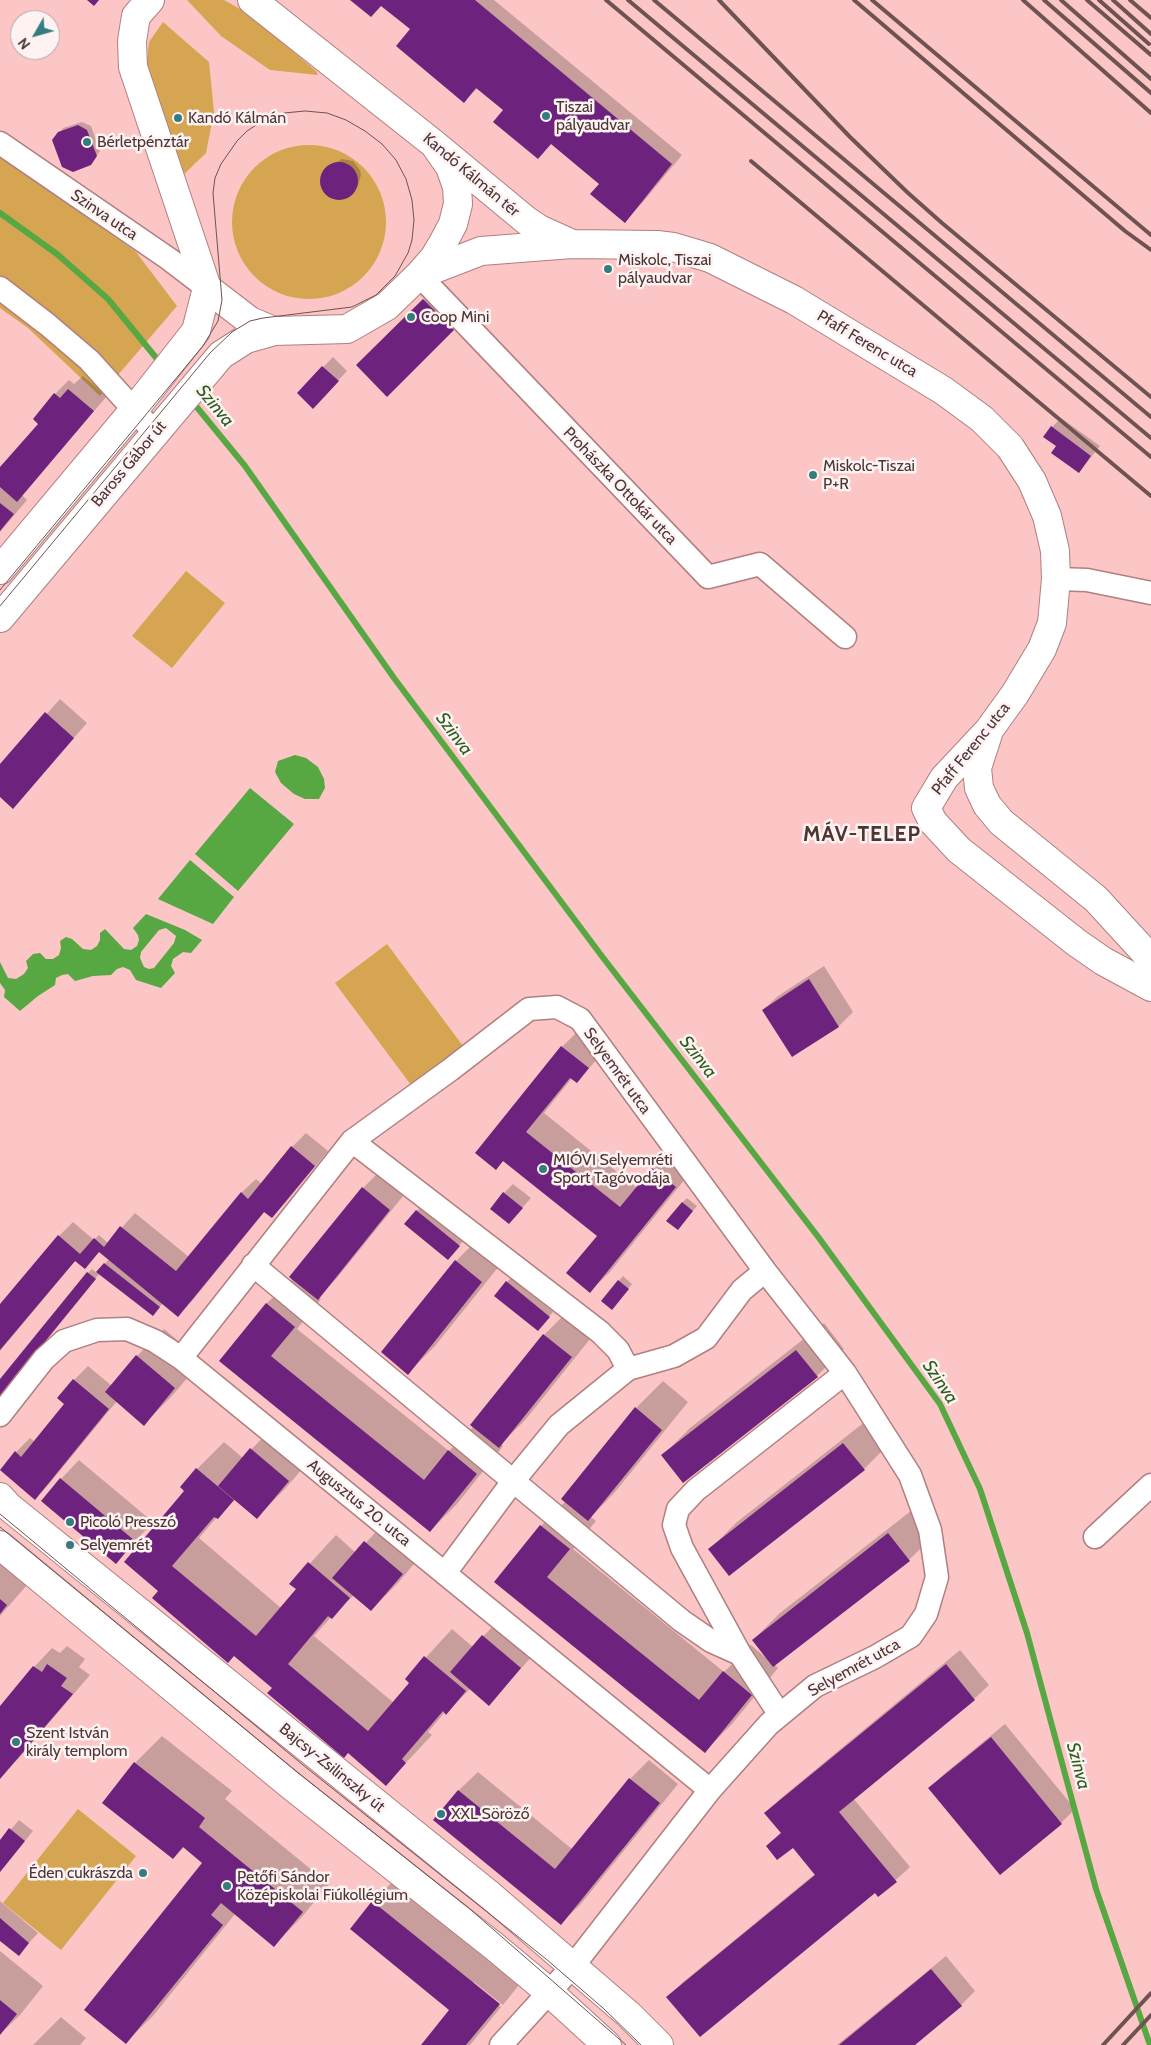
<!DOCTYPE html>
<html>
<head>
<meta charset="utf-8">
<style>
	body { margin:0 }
	#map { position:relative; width:1151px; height:2045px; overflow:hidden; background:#fbc6c5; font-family:Cabin,sans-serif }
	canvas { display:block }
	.north { position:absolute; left:10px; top:10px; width:50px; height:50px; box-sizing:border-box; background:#fef3f2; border:1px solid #b6a7a7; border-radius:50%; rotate:232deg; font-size:14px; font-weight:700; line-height:20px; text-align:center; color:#4b3636 }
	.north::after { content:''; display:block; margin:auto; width:18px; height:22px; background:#337c7f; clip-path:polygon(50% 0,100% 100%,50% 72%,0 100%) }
</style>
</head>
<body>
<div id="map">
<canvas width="1151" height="2045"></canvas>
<div class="north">N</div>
</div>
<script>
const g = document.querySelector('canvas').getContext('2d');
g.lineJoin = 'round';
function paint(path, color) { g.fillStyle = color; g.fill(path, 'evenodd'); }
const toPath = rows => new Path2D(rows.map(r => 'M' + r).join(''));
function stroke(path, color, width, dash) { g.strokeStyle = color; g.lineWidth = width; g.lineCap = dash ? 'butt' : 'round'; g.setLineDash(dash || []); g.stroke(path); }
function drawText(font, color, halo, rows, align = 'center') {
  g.font = font + ' Cabin,sans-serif'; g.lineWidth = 5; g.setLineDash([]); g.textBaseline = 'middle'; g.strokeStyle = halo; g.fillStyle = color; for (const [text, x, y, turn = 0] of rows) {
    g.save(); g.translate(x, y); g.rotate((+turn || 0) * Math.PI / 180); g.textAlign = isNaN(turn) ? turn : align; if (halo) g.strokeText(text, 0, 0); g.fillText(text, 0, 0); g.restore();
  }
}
const green = toPath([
	[187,0,224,0,249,14,316,71,318,75,270,70,221,36],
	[163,22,209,62,214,112,206,153,179,179,146,72,149,42],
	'232 222a77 77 0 1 1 154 0a77 77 0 1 1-154 0Z',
	[0,154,136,252,177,306,100,396,28,328,0,308],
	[186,571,225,603,172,668,132,636],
	[387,944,463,1046,411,1085,335,983],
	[78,1809,136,1856,61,1950,3,1903]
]);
const water = toPath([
	[295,755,306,758,318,767,324,779,325,788,319,799,305,799,294,794,281,783,275,772,278,761],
	[250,788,294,824,238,891,195,854],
	[190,860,234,897,213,924,158,899],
	[146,914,185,930,202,940,191,953,183,952,173,959,171,966,175,973,161,988,136,980,130,970,123,967,117,969,111,975,93,976,75,981,68,974,62,975,56,978,55,985,38,996,20,1011,4,997,5,990,0,983,0,962,8,978,16,979,24,974,28,968,26,961,33,954,40,953,46,959,53,959,59,955,61,948,60,941,66,937,72,939,83,949,91,950,97,946,100,940,100,933,105,929,124,949,131,950,137,946,139,940,138,935,133,928],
	[166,928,176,936,174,943,154,968,149,969,144,967,140,958,141,952,159,930]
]);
const shadow = toPath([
	[352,0,494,0,682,155,643,202,625,221,601,184,552,143,538,157,505,110,478,88,464,101,412,29,382,5],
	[82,122,91,126,100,151,91,164,59,133,63,128],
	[342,159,353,161,360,170,361,175,358,186,344,198,338,199,333,197,324,190,322,179,327,168],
	[438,286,467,316,387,395,358,365],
	[333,357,347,371,322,398,298,393],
	[83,376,107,396,22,495,27,500,0,532,0,469,40,423,55,394,69,380,74,384],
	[1061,418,1100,446,1079,472,1058,446,1052,427],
	[60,699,87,723,13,807,0,796,0,766],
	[824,966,853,1012,839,1026,792,1055,763,1010,778,996],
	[581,1028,606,1049,577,1082,572,1078,544,1113,637,1188,671,1150,694,1168,609,1273,590,1291,598,1236,504,1160,496,1168,476,1153,562,1047],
	[306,1133,328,1151,286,1202,272,1217,265,1211,192,1301,178,1315,163,1303,157,1310,100,1273,0,1396,0,1381,88,1273,92,1269,97,1273,109,1259,99,1251,76,1260,0,1351,0,1306,59,1236,73,1222,94,1240,99,1235,108,1243,135,1213,189,1257,241,1193,256,1179,262,1184,292,1147],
	[382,1169,408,1190,336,1279,319,1297,321,1299,297,1329,449,1451,474,1426,472,1425,544,1335,571,1308,598,1329,526,1419,501,1444,503,1446,457,1504,430,1531,221,1361,267,1303,293,1278,363,1188],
	[513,1184,531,1198,509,1223,504,1193],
	[687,1198,697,1206,682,1224,683,1202],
	[421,1206,463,1241,452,1254,417,1211],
	[483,1234,508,1255,435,1346,408,1373,456,1261],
	[623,1276,632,1284,616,1304,603,1300],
	[511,1278,553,1312,542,1325,507,1282],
	[824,1323,844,1349,817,1376,663,1455,690,1428],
	[164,1329,202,1361,171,1397,144,1424,117,1401,49,1484,35,1498,16,1452,30,1438,35,1442,66,1403,74,1380,88,1366,112,1386,137,1356],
	[663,1381,688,1402,615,1492,591,1517,596,1521,573,1549,724,1672,751,1645,766,1658,753,1640,780,1613,916,1507,936,1533,909,1560,775,1665,778,1668,732,1724,705,1751,496,1581,541,1526,566,1501,636,1408],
	[871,1417,891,1442,864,1469,710,1549,737,1522],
	[278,1422,315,1454,284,1490,257,1517,236,1499,217,1517,199,1538,281,1608,297,1589,291,1584,336,1535,356,1553,392,1515,429,1546,398,1583,371,1610,354,1595,331,1617,314,1636,394,1703,411,1683,406,1679,452,1629,473,1647,497,1622,534,1654,489,1704,471,1688,446,1713,445,1712,428,1732,432,1735,386,1784,160,1591,186,1491,197,1469,224,1442,243,1458],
	[79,1460,153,1522,116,1562,61,1479],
	[0,1550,34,1577,0,1616],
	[67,1646,85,1659,79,1667,90,1675,19,1758,0,1776,0,1708,34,1667,52,1648,60,1653],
	[960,1650,989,1685,974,1699,853,1798,910,1867,878,1896,875,1891,668,1997,682,1983,816,1873,793,1846,767,1846,782,1832,766,1813,780,1799],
	[1005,1724,1075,1809,1061,1823,1000,1873,930,1788,944,1774],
	[162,1736,232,1791,225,1799,329,1884,301,1918,274,1945,235,1914,153,2016,125,2043,204,1863,184,1847,173,1858,103,1803,135,1763],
	[649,1760,678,1784,580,1905,561,1923,435,1820,459,1790,478,1772,572,1849,630,1779],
	[19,1820,33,1831,0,1872,0,1842],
	[400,1874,526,1976,503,2005,474,1982,474,1985,501,2007,470,2045,422,2045,451,2009,351,1928,373,1902],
	[0,1901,38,1933,18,1955,0,1939],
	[0,1951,43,1986,20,2015,0,2034],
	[946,1956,975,1991,961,2005,913,2045,837,2045],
	[61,2017,86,2038,80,2045,33,2045]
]);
const stream = toPath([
	[0,213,57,254,108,299,162,365],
	[191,400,245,466,394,678,601,955,819,1238,940,1404,980,1489,1027,1633,1096,1889,1150,2045]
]);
const building = toPath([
	[87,0,99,0,94,6],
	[350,0,475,0,672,164,625,223,590,194,599,184,551,144,538,159,493,122,503,110,476,88,464,103,396,46,410,29,381,6,371,17],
	[78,125,87,130,97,156,91,165,73,172,62,167,52,140,58,132],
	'320 181a19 19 0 1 1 38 0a19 19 0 1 1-38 0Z',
	[423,299,454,330,387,397,356,365],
	[322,366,339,381,313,409,297,393],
	[68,389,94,411,17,502,0,487,0,467,38,424,33,419,54,393,60,398],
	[1051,426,1091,456,1079,473,1051,453,1056,446,1043,437],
	[0,503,14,514,0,531],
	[45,712,74,738,13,809,0,797,0,764],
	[809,979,839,1027,792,1057,762,1010],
	[561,1046,589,1068,577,1083,570,1078,526,1132,620,1207,652,1168,676,1187,590,1293,566,1273,597,1236,503,1161,496,1170,475,1153],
	[291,1146,315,1166,272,1218,264,1212,178,1317,99,1252,85,1269,75,1261,0,1350,0,1304,58,1235,80,1254,94,1238,104,1247,120,1226,176,1271,241,1192,248,1199],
	[362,1187,390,1210,318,1300,289,1277],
	[503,1192,523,1208,509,1224,490,1209],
	[682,1202,693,1211,678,1230,666,1221],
	[416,1210,460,1246,448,1260,404,1224],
	[455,1260,482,1282,408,1375,381,1352],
	[104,1263,160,1307,153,1316,96,1272],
	[87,1272,96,1279,0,1397,0,1379],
	[618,1280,629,1289,612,1310,601,1301],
	[506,1281,550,1317,538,1331,494,1296],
	[266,1303,295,1327,271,1356,282,1365,424,1480,448,1450,477,1474,430,1532,219,1361],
	[543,1334,572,1357,499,1448,470,1425],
	[796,1350,818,1377,683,1483,661,1455],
	[136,1355,175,1388,144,1426,105,1392],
	[73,1379,109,1409,35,1500,0,1470,15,1451,21,1457,64,1404,57,1398],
	[635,1407,662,1430,588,1521,561,1499],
	[843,1443,865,1470,729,1576,708,1549],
	[250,1448,289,1481,257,1519,218,1486],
	[196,1468,234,1500,218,1519,214,1517,172,1566,256,1636,296,1589,289,1584,308,1562,350,1598,332,1619,328,1616,288,1664,368,1731,409,1683,405,1679,424,1656,466,1691,446,1715,443,1711,402,1759,406,1763,386,1786,348,1753,344,1758,267,1693,272,1688,234,1656,228,1663,152,1598,158,1591,124,1562,184,1491,180,1487],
	[60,1478,135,1541,116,1564,41,1501],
	[540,1525,570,1549,547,1577,699,1700,723,1671,752,1695,705,1753,494,1582],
	[888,1533,910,1561,773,1667,752,1640],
	[364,1541,403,1574,371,1611,332,1578],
	[0,1599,7,1605,0,1614],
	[482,1635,521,1668,489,1706,450,1672],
	[47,1664,67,1678,61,1686,73,1694,0,1779,0,1706,33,1666,42,1672],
	[946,1664,975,1700,839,1812,897,1882,878,1897,875,1893,700,2037,666,1997,815,1875,793,1848,777,1860,766,1846,781,1833,764,1813],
	[991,1737,1062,1824,1000,1875,928,1788],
	[134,1762,205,1818,199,1827,303,1912,274,1947,221,1903,211,1915,223,1925,126,2044,84,2010,202,1863,183,1847,173,1859,102,1803],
	[629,1778,660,1803,561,1925,433,1820,458,1790,555,1869],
	[9,1828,25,1841,0,1872,0,1840],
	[372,1901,500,2004,466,2045,421,2045,449,2010,350,1929],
	[0,1918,29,1943,19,1956,0,1941],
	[931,1969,962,2006,915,2045,839,2045],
	[0,2000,17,2014,0,2035]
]);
const street = toPath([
	[0,143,169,259,207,288],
	[419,275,708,577,760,564,845,637],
	[0,288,48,325,89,360,155,433],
	[1056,579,1087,580,1151,593],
	[352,1141,600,1332,618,1350,628,1369],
	[253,1265,682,1621,711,1641,740,1654],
	[181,1358,352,1141,450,1070,529,1009,557,1007,580,1019,765,1271,845,1373,910,1475,930,1530,937,1577,926,1614,911,1636,875,1657,815,1686,769,1724,710,1790,573,1966,501,2045],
	[0,1415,44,1359,64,1341,97,1330,127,1329,155,1341,181,1358,710,1790],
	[1095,1537,1151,1485],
	[445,1573,514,1480,559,1425,628,1369,674,1356,706,1338,742,1290,765,1271],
	[780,1715,740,1654,682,1548,674,1525,678,1509,696,1490,845,1373]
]);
const secondary = toPath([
	[150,0,136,16,132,41,133,67,207,288,250,321,274,331],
	[252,0,434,144,527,221,539,229,570,243],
	[419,275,481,251,572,244,657,245,673,247,710,258,794,300,944,391,982,419,1010,447,1032,481,1047,516,1055,551,1056,579,1052,623,1042,649,1015,694,989,730,944,778,926,808,933,822,959,850,1077,943,1103,961,1151,987],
	[0,570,134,410,196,331,207,288],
	[0,618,221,355,246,339,274,331,347,329,387,306,419,275,434,258,444,241,453,224,458,204,457,187,450,167,434,144],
	[988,734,977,768,979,788,987,805,1001,822,1096,899,1151,959],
	[0,1497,9,1507,491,1896,628,2014,659,2045],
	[0,1545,289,1784,495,1947,549,1992,607,2045]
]);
const tram = toPath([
	[0,590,203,346,218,321,222,300,213,193,215,178,221,164,237,141,247,131,264,120,284,113,305,111,327,113,346,120,365,131,382,144,396,160,406,179,412,200,414,220,412,240,408,253,395,276,376,295,352,307,263,318,250,321,232,332,210,353,0,606],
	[0,1514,303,1765,546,1959,603,2008,641,2045],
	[0,1527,297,1772,471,1910,626,2045]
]);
const rail = toPath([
	[606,0,1151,457],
	[628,0,1151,438],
	[654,0,1151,417],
	[719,0,850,137,907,192,942,223,1151,397],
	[854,0,1125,231,1151,250],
	[872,0,1151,235],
	[1023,0,1151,113],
	[1044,0,1151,93],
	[1061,0,1151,79],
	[1087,0,1151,55],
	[1099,0,1149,44],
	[1113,0,1151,34],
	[1130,0,1151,18],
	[751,161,1151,496],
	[1103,2045,1151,1993],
	[1123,2045,1151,2015]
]);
const markers = [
	[546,116,5,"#337c7f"],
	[178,118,5,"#337c7f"],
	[87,142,5,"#337c7f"],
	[608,269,5,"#337c7f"],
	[411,317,5,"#337c7f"],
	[813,475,5,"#337c7f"],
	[543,1169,5,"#337c7f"],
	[70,1522,5,"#337c7f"],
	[70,1545,5,"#337c7f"],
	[16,1742,5,"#337c7f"],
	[441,1814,5,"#337c7f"],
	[143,1873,5,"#337c7f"],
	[227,1886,5,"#337c7f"]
];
const poiNames = [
	["Tiszai",556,107],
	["pályaudvar",556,125],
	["Kandó Kálmán",188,118],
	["Bérletpénztár",97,142],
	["Miskolc, Tiszai",618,260],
	["pályaudvar",618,278],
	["Coop Mini",421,317],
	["Miskolc-Tiszai",823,466],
	["P+R",823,484],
	["MIÓVI Selyemréti",553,1160],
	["Sport Tagóvodája",553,1178],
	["Picoló Presszó",80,1522],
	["Selyemrét",80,1545],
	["Szent István",26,1733],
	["király templom",26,1751],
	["XXL Söröző",451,1814],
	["Éden cukrászda",133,1873,"right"],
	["Petőfi Sándor",237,1877],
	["Középiskolai Fiúkollégium",237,1895]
];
const streetNames = [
	["Kandó Kálmán tér",471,175,40],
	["Szinva utca",104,215,34],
	["Pfaff Ferenc utca",867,344,31],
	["Baross Gábor út",129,464,-50],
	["Prohászka Ottokár utca",620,486,46],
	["Pfaff Ferenc utca",971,749,-51],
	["Selyemrét utca",617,1071,54],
	["Augusztus 20. utca",359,1503,39],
	["Selyemrét utca",854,1668,-29],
	["Bajcsy-Zsilinszky út",332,1768,39]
];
const waterNames = [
	["Szinva",215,406,51],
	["Szinva",454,734,53],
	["Szinva",698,1057,52],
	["Szinva",940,1382,56],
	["Szinva",1078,1766,75]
];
const districtNames = [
	["MÁV-TELEP",862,835]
];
paint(green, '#d5a552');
paint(water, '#57a743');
paint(shadow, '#0003');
stroke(stream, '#57a743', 6);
paint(building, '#6d227e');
stroke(street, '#b07f7f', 25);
stroke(secondary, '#b07f7f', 30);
stroke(street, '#fff', 22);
stroke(secondary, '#fff', 28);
stroke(tram, '#6e5352', 1);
stroke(rail, '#6e5352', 4);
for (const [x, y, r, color] of markers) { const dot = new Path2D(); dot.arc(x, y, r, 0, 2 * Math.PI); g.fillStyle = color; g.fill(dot); stroke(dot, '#fef3f2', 2); }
drawText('16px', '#4b3636', '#fef3f2', poiNames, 'left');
drawText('16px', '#4b3636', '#fef3f2', streetNames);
drawText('italic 18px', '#285d1a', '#fef3f2', waterNames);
g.letterSpacing = '1px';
drawText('bold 21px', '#4b3636', '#fef3f2', districtNames);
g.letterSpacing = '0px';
</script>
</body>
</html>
